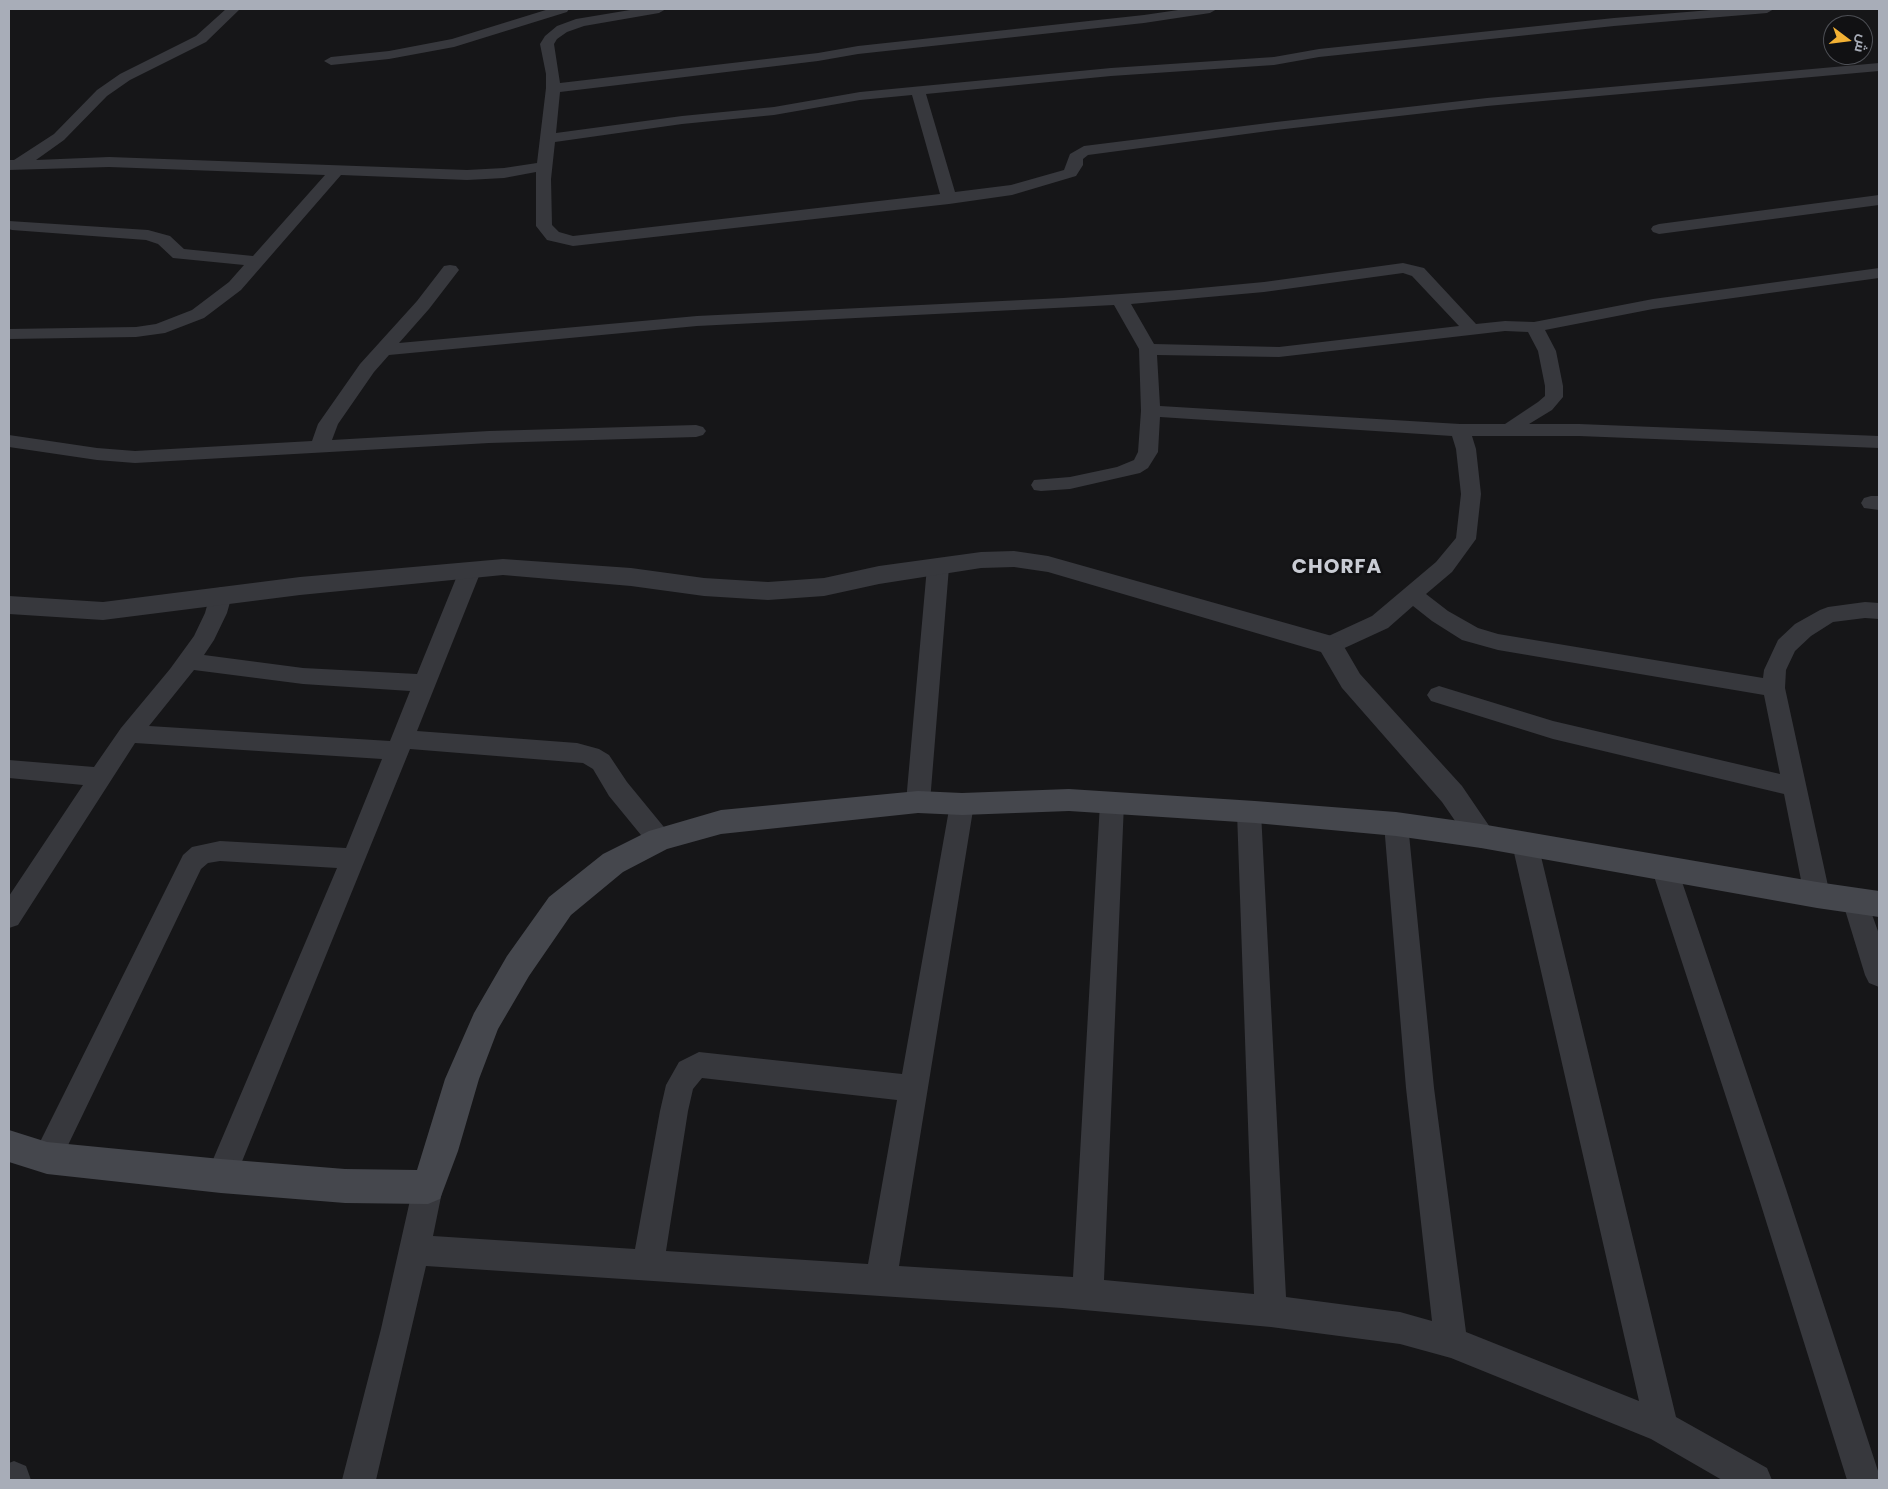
<!DOCTYPE html>
<html>
<head>
<meta charset="utf-8">
<style>
	body { margin:0 }
	#map { position:relative; width:1888px; height:1489px; overflow:hidden; background:#161618; font-family:Poppins,Cairo,sans-serif }
	canvas { display:block }
	.frame { position:absolute; inset:0; border:10px solid #a8adb8; pointer-events:none }
	.north { position:absolute; left:1823px; top:15px; width:50px; height:50px; box-sizing:border-box; background:#111113; border:1px solid #4d4f55; border-radius:50%; rotate:105deg; font-size:14px; font-weight:700; line-height:20px; text-align:center; color:#a8adb8 }
	.north::after { content:''; display:block; margin:auto; width:18px; height:22px; background:#f2b134; clip-path:polygon(50% 0,100% 100%,50% 72%,0 100%) }
</style>
</head>
<body>
<div id="map">
<canvas width="1888" height="1489"></canvas>
<div class="frame"></div>
<div class="north">ش</div>
</div>
<script>
const g = document.querySelector('canvas').getContext('2d');
g.lineJoin = 'round';
const toPath = rows => new Path2D(rows.map(r => 'M' + r).join(''));
function paint(path, color) { g.fillStyle = color; g.fill(path, 'evenodd'); }
function drawText(font, color, halo, rows, align = 'center') {
  g.font = font + ' Poppins,sans-serif'; g.lineWidth = 5; g.setLineDash([]); g.textBaseline = 'middle'; g.strokeStyle = halo; g.fillStyle = color; for (const [text, x, y, turn = 0] of rows) {
    g.save(); g.translate(x, y); g.rotate((+turn || 0) * Math.PI / 180); g.textAlign = isNaN(turn) ? turn : align; if (halo) g.strokeText(text, 0, 0); g.fillText(text, 0, 0); g.restore();
  }
}
const minor = toPath([
	[226,9,240,9,206,42,130,80,107,96,64,140,36,160,109,157,467,170,504,168,537,163,546,88,546,74,540,44,545,36,557,26,576,19,636,9,666,9,659,13,584,26,567,32,557,39,554,44,560,83,818,53,858,46,1144,15,1185,9,1217,9,1210,13,1144,23,858,54,818,61,560,92,556,133,682,116,774,107,860,92,1111,68,1274,57,1319,49,1614,18,1723,9,1774,9,1767,13,1614,26,1319,57,1274,65,1111,76,926,94,955,192,1011,185,1064,170,1070,154,1084,146,1276,122,1487,98,1879,63,1879,71,1487,106,1276,130,1088,155,1083,159,1083,165,1076,176,1012,195,949,204,573,246,547,240,536,226,536,172,504,178,467,180,341,175,241,290,204,318,165,333,136,337,9,339,9,329,136,327,156,324,192,310,229,282,244,265,173,258,158,244,146,240,12,230,9,229,9,221,148,230,170,236,184,249,253,256,325,175,109,167,9,170,9,160,14,160,54,134,97,90,120,74,196,36,226,9],
	[912,95,940,194,573,236,559,232,552,225,551,179,555,142,682,124,774,115,860,100,912,95],
	[549,9,569,9,567,12,454,47,389,59,331,65,324,61,331,57,389,51,452,39,549,9],
	[1879,195,1879,205,1659,234,1653,232,1651,229,1653,226,1659,224,1879,195],
	[1403,263,1424,268,1476,324,1505,321,1534,322,1653,299,1879,268,1879,278,1653,309,1545,330,1556,351,1563,386,1563,397,1552,410,1529,424,1579,424,1879,436,1879,448,1579,436,1472,436,1476,449,1481,494,1476,539,1452,572,1426,594,1448,611,1478,628,1498,634,1763,678,1764,670,1778,640,1795,624,1820,610,1828,607,1865,602,1879,603,1879,619,1865,618,1833,622,1811,636,1795,651,1786,670,1785,688,1830,895,1826,903,1817,906,1808,903,1804,895,1784,794,1553,739,1431,701,1427,695,1431,689,1439,686,1553,721,1780,774,1764,695,1498,650,1462,640,1432,621,1413,606,1388,628,1338,651,1330,653,1322,651,1319,645,1322,639,1372,616,1436,562,1456,538,1461,494,1456,449,1452,436,1160,417,1158,452,1148,468,1140,473,1070,489,1041,491,1034,490,1031,485,1034,480,1070,477,1117,467,1134,460,1138,452,1141,411,1139,349,1114,305,697,326,389,355,374,372,338,424,332,440,489,431,696,425,703,427,706,431,703,435,696,437,489,443,135,463,97,460,9,447,9,435,97,448,135,451,312,441,318,424,360,364,417,301,444,266,450,265,456,266,459,270,429,309,399,343,697,316,1063,298,1179,290,1264,282,1403,263],
	[1403,273,1412,276,1459,326,1279,347,1154,344,1131,304,1264,292,1403,273],
	[1505,331,1528,332,1538,351,1545,386,1545,396,1538,402,1505,424,1460,424,1160,406,1157,355,1279,357,1505,331],
	[1871,496,1879,496,1879,510,1864,508,1861,503,1864,498,1871,496],
	[938,560,946,562,949,567,930,802,927,809,918,812,909,809,906,802,927,567,930,562,938,560],
	[470,564,478,566,481,571,417,731,577,743,599,749,609,755,627,782,668,832,672,839,668,846,659,849,650,846,609,796,593,769,583,763,410,749,232,1186,221,1190,210,1186,206,1176,337,868,220,861,208,863,201,869,57,1168,47,1172,37,1168,32,1158,37,1148,183,855,192,847,220,841,346,848,382,759,135,743,18,925,9,928,9,896,83,785,9,778,9,760,94,767,121,728,170,669,194,636,205,613,210,595,213,590,221,587,229,590,232,595,227,613,214,640,204,655,303,668,417,674,459,571,462,566,470,564],
	[194,670,303,684,410,691,390,741,149,726,194,670],
	[1112,793,1121,796,1124,803,1104,1280,1254,1294,1237,812,1240,805,1249,802,1258,805,1261,812,1286,1297,1400,1312,1432,1321,1406,1088,1384,824,1387,817,1396,814,1405,817,1408,824,1434,1088,1466,1332,1639,1401,1512,844,1516,837,1525,834,1534,837,1538,844,1676,1417,1767,1468,1772,1480,1722,1480,1651,1439,1451,1358,1400,1344,1271,1327,1062,1308,426,1266,376,1480,342,1480,381,1329,413,1187,417,1177,428,1172,439,1177,443,1187,433,1236,635,1249,660,1111,666,1085,679,1062,699,1052,902,1074,950,804,953,797,962,794,971,797,974,804,899,1266,1073,1277,1100,803,1103,796,1112,793],
	[702,1078,897,1100,868,1264,666,1251,688,1111,693,1089,702,1078],
	[1664,857,1673,860,1677,867,1786,1189,1879,1474,1879,1480,1847,1480,1756,1189,1651,867,1655,860,1664,857],
	[1855,889,1864,892,1879,934,1879,987,1869,983,1865,975,1842,900,1846,892,1855,889],
	[14,1461,26,1466,31,1480,9,1480,9,1463,14,1461]
]);
const tertiary = toPath([
	[1014,551,1048,556,1339,638,1360,674,1462,786,1496,836,1491,844,1481,848,1471,844,1442,802,1342,688,1321,652,1048,572,1014,567,981,568,879,584,824,596,768,600,704,596,631,586,503,575,300,595,103,620,9,614,9,596,103,602,300,577,503,559,631,568,704,578,768,582,824,578,879,566,981,552,1014,551]
]);
const secondary = toPath([
	[1069,789,1255,801,1396,812,1481,824,1817,882,1879,891,1879,917,1817,908,1481,848,1396,836,1255,823,1069,811,962,815,918,813,721,834,667,849,623,872,571,915,529,976,498,1029,479,1079,458,1151,440,1199,428,1204,345,1203,221,1193,47,1174,9,1162,9,1130,47,1142,221,1159,345,1169,417,1170,445,1079,474,1013,507,956,549,897,603,854,649,831,721,810,918,791,962,793,1069,789]
]);
const districtNames = [
	["CHORFA",1337,568]
];
paint(minor, '#37383d');
paint(tertiary, '#37383d');
paint(secondary, '#45474d');
g.letterSpacing = '1px';
drawText('bold 20px', '#c9ccd4', '#111113', districtNames);
g.letterSpacing = '0px';
</script>
</body>
</html>
